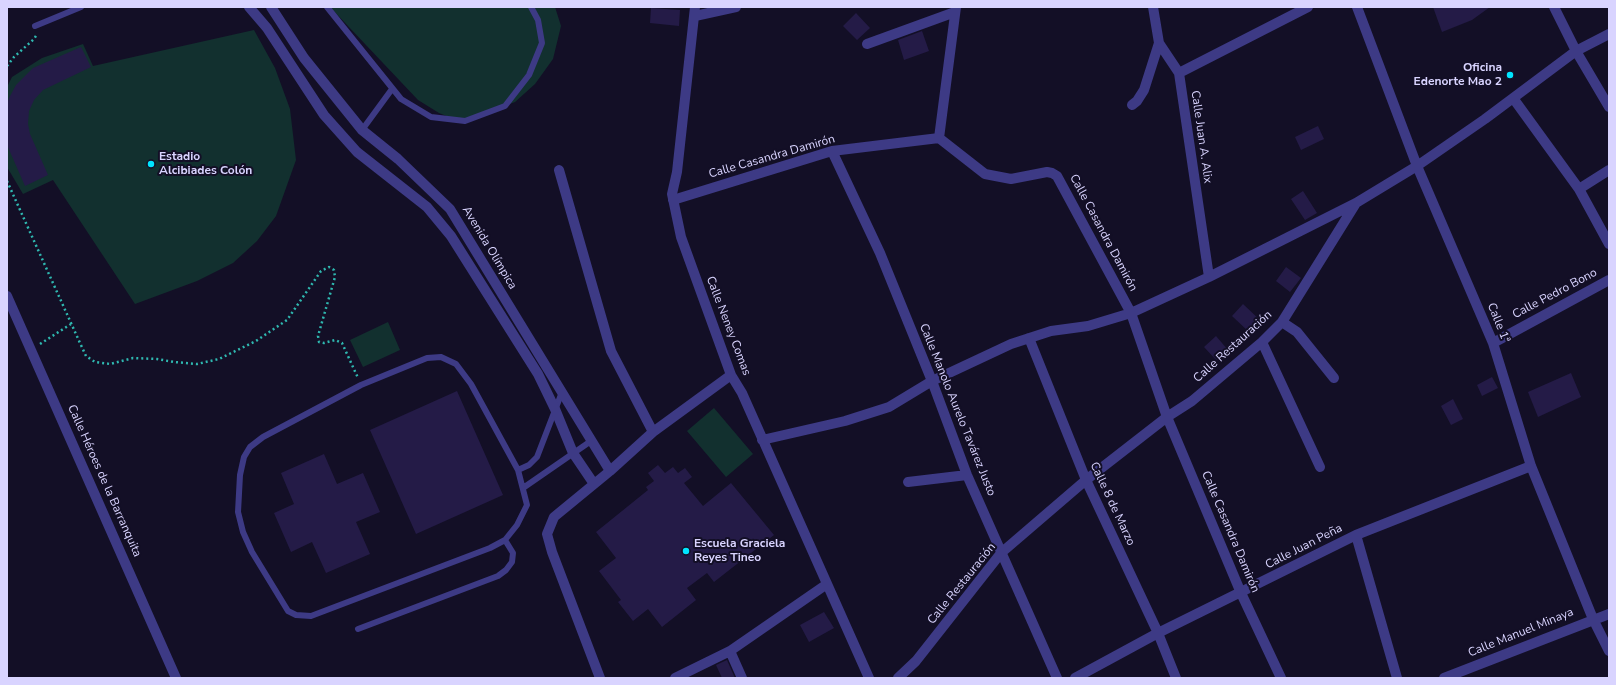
<!DOCTYPE html>
<html>
<head>
<meta charset="utf-8">
<style>
	body { margin:0 }
	#map { position:relative; width:1616px; height:685px; overflow:hidden; background:#130f26; font-family:"Nunito Sans",sans-serif }
	canvas { display:block }
	.frame { position:absolute; inset:0; border:8px solid #d9d4ff; pointer-events:none }
</style>
</head>
<body>
<div id="map">
<canvas width="1616" height="685"></canvas>
<div class="frame"></div>
</div>
<script>
const g = document.querySelector('canvas').getContext('2d');
g.lineJoin = 'round';
function paint(path, color) { g.fillStyle = color; g.fill(path, 'evenodd'); }
const toPath = rows => new Path2D(rows.map(r => 'M' + r).join(''));
function stroke(path, color, width, dash) { g.strokeStyle = color; g.lineWidth = width; g.lineCap = dash ? 'butt' : 'round'; g.setLineDash(dash || []); g.stroke(path); }
function drawText(font, color, halo, rows, align = 'center') {
  g.font = font + ' "Nunito Sans",sans-serif'; g.lineWidth = 4; g.setLineDash([]); g.textBaseline = 'middle'; g.strokeStyle = halo; g.fillStyle = color; for (const [text, x, y, turn = 0] of rows) {
    g.save(); g.translate(x, y); g.rotate((+turn || 0) * Math.PI / 180); g.textAlign = isNaN(turn) ? turn : align; if (halo) g.strokeText(text, 0, 0); g.fillText(text, 0, 0); g.restore();
  }
}
const green = toPath([
	[330,7,555,7,561,26,553,59,535,84,515,102,491,111,459,121,439,113,418,100],
	[254,30,275,68,290,109,296,160,276,216,257,241,233,263,197,281,135,304,53,180,23,194,7,167,7,87,12,77,42,58,83,44,93,66],
	[388,322,400,350,363,367,350,340],
	[714,408,753,454,726,477,687,431]
]);
const building = toPath([
	[1433,7,1490,7,1472,20,1442,32],
	[651,8,680,10,679,26,650,23],
	[856,13,870,28,857,40,843,26],
	[922,31,929,51,904,60,898,40],
	[81,47,91,67,43,90,34,100,29,111,28,124,30,134,48,175,25,186,7,145,7,104,9,98,16,85,33,68],
	[1318,126,1324,139,1301,150,1295,137],
	[1303,191,1317,213,1305,220,1291,199],
	[1286,267,1301,278,1290,292,1276,281],
	[1243,304,1261,321,1249,332,1232,316],
	[1216,336,1228,350,1217,361,1204,347],
	[1571,373,1581,397,1538,417,1528,392],
	[1492,377,1498,388,1482,396,1477,385],
	[457,391,503,495,416,534,370,430],
	[1453,399,1463,419,1451,425,1441,406],
	[324,454,337,484,363,473,380,512,356,522,370,554,326,573,312,542,291,552,274,513,294,504,281,473],
	[658,465,665,473,673,467,678,473,685,468,692,477,684,483,703,506,731,483,774,535,714,582,707,573,687,588,696,600,662,627,648,609,633,621,618,602,621,600,599,571,616,558,596,532,648,490,646,487,654,481,648,473],
	[824,612,834,628,809,642,800,625],
	[727,660,734,676,735,678,722,678,716,665]
]);
const path = toPath([
	[7,66,14,57,34,39,37,34],
	[7,181,80,343,86,356,95,362,110,364,133,358,157,359,174,362,197,364,219,359,256,341,287,320,321,271,329,267,334,270,335,277,318,336,319,342,324,343,335,340,342,343,358,378],
	[40,344,71,324]
]);
const lane = toPath([
	[327,7,401,99,431,117,465,121,505,106,529,75,542,43,538,20,531,7],
	[35,26,81,7],
	[362,130,392,89],
	[441,357,456,364,471,384,518,470,527,505,517,525,505,540,490,548,311,616,296,615,288,611,252,552,243,532,238,512,240,475,244,457,250,447,263,437,361,385,427,358,441,357],
	[518,470,529,465,537,457,562,392],
	[523,488,591,441],
	[358,629,498,576,506,570,512,562,513,553,505,540]
]);
const street = toPath([
	[249,7,267,28,324,115,357,152,427,207,451,236,538,374,555,409,573,453,594,484],
	[271,7,304,58,362,130,398,159,450,209,610,471],
	[695,7,677,172,672,194,681,237,731,375,742,393,869,678],
	[1153,7,1159,43,1179,73,1209,277],
	[1357,7,1417,166,1493,343,1531,466,1593,619,1609,651],
	[1554,7,1576,51,1609,107],
	[695,16,736,7],
	[867,44,955,12],
	[1179,73,1308,7],
	[1513,98,1579,189,1609,244],
	[1132,105,1137,101,1144,90,1159,43],
	[939,138,956,7],
	[832,151,880,253,932,381,967,475,1057,678],
	[559,170,611,351,653,432],
	[1579,189,1609,170],
	[673,200,832,151,939,138,985,174,1011,179,1047,172,1052,173,1057,176,1131,313,1167,417,1241,593,1281,678],
	[7,296,176,678],
	[1282,322,1297,332,1334,378],
	[1029,338,1086,480,1158,633,1176,678],
	[1262,342,1320,467],
	[1493,343,1609,280],
	[762,440,845,421,889,407,932,381,1011,344,1051,331,1088,326,1131,313,1209,277,1356,203,1417,166,1485,119,1576,51,1609,34],
	[908,482,967,475],
	[1356,535,1397,678],
	[730,651,742,678],
	[600,678,552,552,547,534,554,517,610,471,653,432,731,375],
	[675,678,730,651,827,584],
	[898,678,916,661,1001,553,1086,480,1167,417,1192,401,1262,342,1282,322,1356,203],
	[1075,678,1158,633,1356,535,1531,466],
	[1444,678,1609,614]
]);
const markers = [
	[1510,75,4,"#00e5ff"],
	[151,164,4,"#00e5ff"],
	[686,551,4,"#00e5ff"]
];
const poiNames = [
	["Oficina",1502,68,"right"],
	["Edenorte Mao 2",1502,82,"right"],
	["Estadio",159,157],
	["Alcibiades Colón",159,171],
	["Escuela Graciela",694,544],
	["Reyes Tineo",694,558]
];
const streetNames = [
	["Calle Juan A. Alix",1201,137,82],
	["Calle Casandra Damirón",772,157,-16],
	["Calle Casandra Damirón",1103,233,62],
	["Avenida Olímpica",489,248,59],
	["Calle Pedro Bono",1555,294,-28],
	["Calle 1ª",1498,323,68],
	["Calle Neney Comas",728,326,69],
	["Calle Restauración",1233,347,-42],
	["Calle Manolo Aurelo Tavárez Justo",957,410,68],
	["Calle Héroes de la Barranquita",104,481,66],
	["Calle 8 de Marzo",1112,504,65],
	["Calle Casandra Damirón",1230,532,67],
	["Calle Juan Peña",1304,547,-27],
	["Calle Restauración",962,584,-51],
	["Calle Manuel Minaya",1521,633,-22]
];
paint(green, '#12302f');
paint(building, '#241b47');
stroke(path, '#2fb8b0', 2.5, [2, 3]);
stroke(lane, '#3d3a85', 6);
stroke(street, '#3d3a85', 10);
for (const [x, y, r, color] of markers) { const dot = new Path2D(); dot.arc(x, y, r, 0, 2 * Math.PI); g.fillStyle = color; g.fill(dot); stroke(dot, '#130f26', 1.5); }
drawText('bold 12px', '#d9d4ff', '#130f26', poiNames, 'left');
drawText('12px', '#d9d4ff', '#130f26', streetNames);
</script>
</body>
</html>
